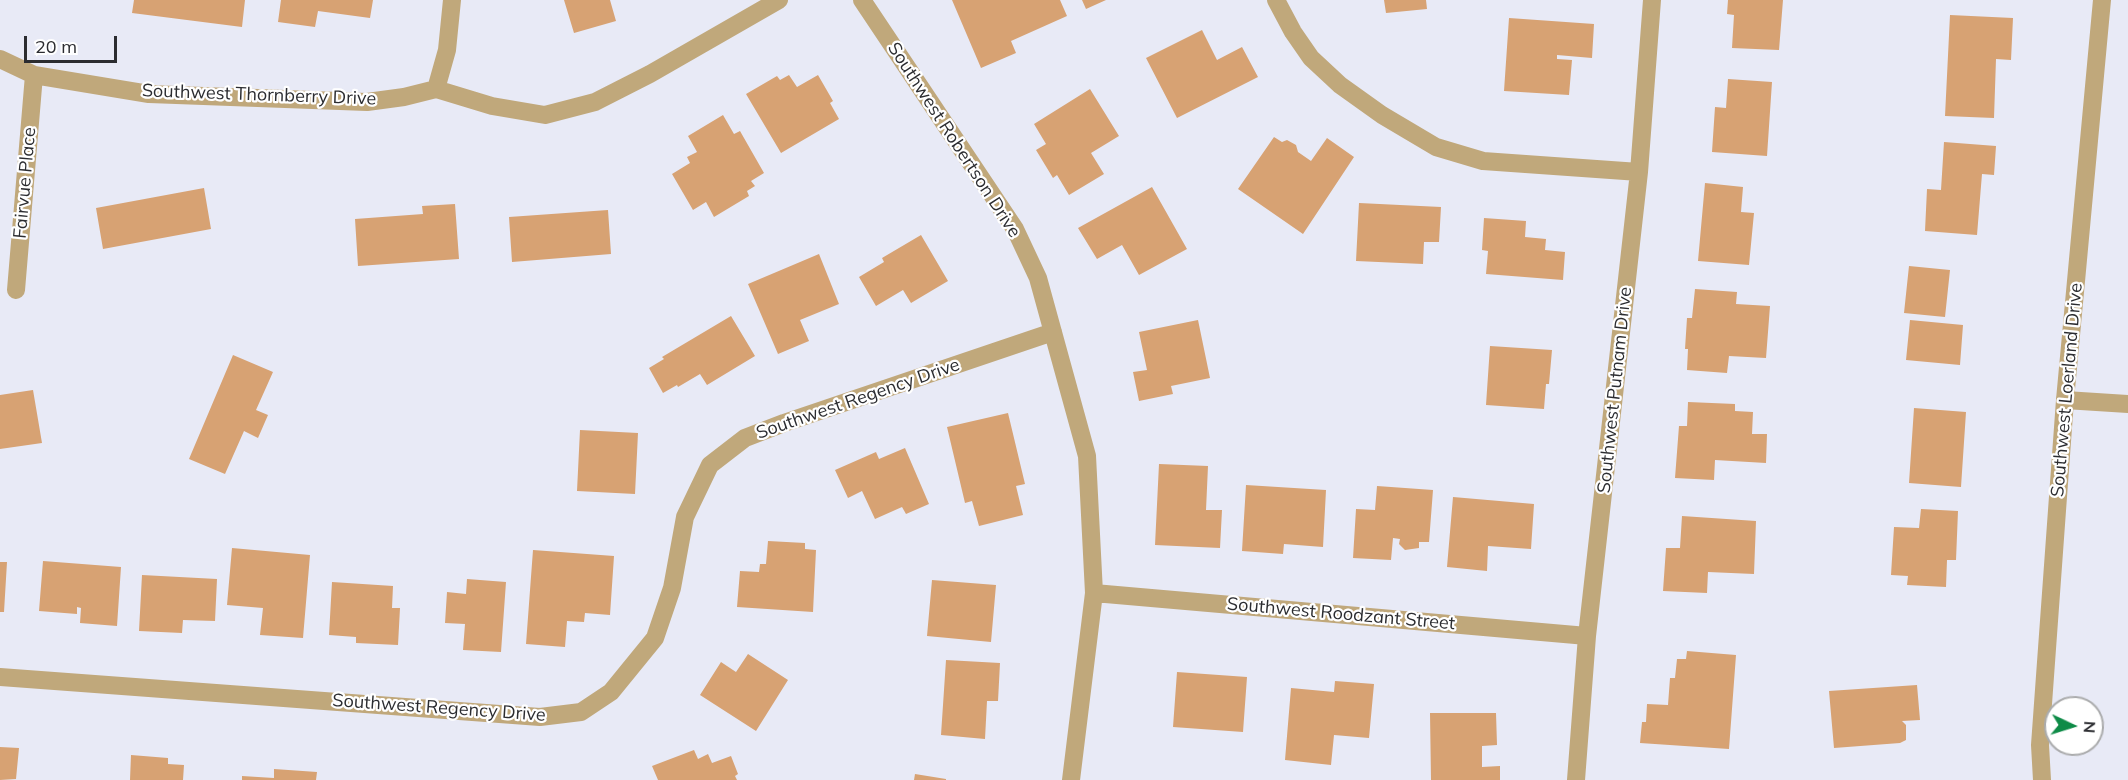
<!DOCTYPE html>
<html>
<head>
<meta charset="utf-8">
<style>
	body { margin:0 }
	#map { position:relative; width:2128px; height:780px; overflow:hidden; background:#e8eaf6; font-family:Mulish,sans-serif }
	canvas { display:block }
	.north { position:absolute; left:2044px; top:696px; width:60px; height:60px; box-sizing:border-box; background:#fff; border:2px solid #aaabac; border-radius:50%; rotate:94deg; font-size:16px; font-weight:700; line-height:24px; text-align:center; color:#2b2c30 }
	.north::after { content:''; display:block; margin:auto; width:21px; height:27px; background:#0e8b47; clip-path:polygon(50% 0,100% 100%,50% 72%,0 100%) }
	.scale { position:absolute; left:24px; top:36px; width:93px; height:27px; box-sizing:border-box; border:3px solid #2b2c30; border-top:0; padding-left:8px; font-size:18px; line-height:21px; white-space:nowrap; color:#2b2c30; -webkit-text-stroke:4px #fff; paint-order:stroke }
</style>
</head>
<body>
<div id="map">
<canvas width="2128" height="780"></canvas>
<div class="north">N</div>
<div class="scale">20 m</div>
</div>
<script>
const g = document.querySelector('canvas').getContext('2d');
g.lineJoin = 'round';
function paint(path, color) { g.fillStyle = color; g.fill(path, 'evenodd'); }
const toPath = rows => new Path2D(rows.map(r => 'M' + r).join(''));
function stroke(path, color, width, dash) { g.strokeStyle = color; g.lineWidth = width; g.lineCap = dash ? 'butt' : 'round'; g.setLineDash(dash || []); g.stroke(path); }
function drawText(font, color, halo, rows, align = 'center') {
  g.font = font + ' Mulish,sans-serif'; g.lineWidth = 4.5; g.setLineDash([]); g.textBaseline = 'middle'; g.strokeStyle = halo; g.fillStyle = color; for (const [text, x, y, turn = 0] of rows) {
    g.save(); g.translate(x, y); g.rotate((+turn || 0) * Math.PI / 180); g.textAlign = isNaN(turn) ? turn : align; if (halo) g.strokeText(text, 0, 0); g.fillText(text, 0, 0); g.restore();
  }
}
const building = toPath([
	[134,0,245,0,242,27,132,13],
	[281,0,373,0,370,18,318,11,315,27,278,22],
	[564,0,610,0,616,21,574,33],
	[952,0,1060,0,1067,16,1011,41,1016,53,981,68],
	[1082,0,1106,0,1086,9],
	[1384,0,1426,0,1427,9,1386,13],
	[1728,0,1783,0,1779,50,1732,48,1734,15,1727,14],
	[1950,15,2013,18,2011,60,1996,59,1994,118,1945,116],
	[1509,18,1594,24,1592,58,1557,55,1557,59,1572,60,1569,95,1504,91],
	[1202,30,1217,60,1242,47,1258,77,1177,118,1146,58],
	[789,75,797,87,818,75,833,101,830,103,839,119,781,153,746,94,777,76,780,80],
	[1728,79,1772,82,1767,156,1712,152,1715,107,1726,108],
	[1090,89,1119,136,1091,153,1104,174,1069,195,1057,175,1053,178,1036,150,1046,144,1034,124],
	[723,115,734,134,740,131,764,173,751,181,755,186,747,191,749,196,714,217,706,202,693,210,672,174,690,163,687,157,697,152,688,136],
	[1274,137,1282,142,1287,140,1296,145,1298,152,1311,161,1327,138,1354,157,1303,234,1238,189],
	[1944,142,1996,146,1994,175,1982,174,1977,235,1925,231,1927,189,1941,190],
	[1705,183,1743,187,1741,212,1754,213,1749,265,1698,261],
	[1152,187,1187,249,1139,275,1122,245,1097,259,1078,228],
	[204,188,211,229,103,249,96,208],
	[1359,203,1441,207,1439,242,1424,242,1423,264,1356,261],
	[455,204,459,259,358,266,355,219,423,214,422,206],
	[608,210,611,254,512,262,509,217],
	[1484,218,1526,221,1525,237,1546,239,1545,250,1565,252,1563,280,1486,274,1488,251,1482,250],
	[921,235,948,281,911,303,903,290,876,306,859,277,884,262,882,258],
	[819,254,839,304,800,320,809,341,778,354,748,284],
	[1909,266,1950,270,1945,317,1904,313],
	[1695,289,1737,292,1736,304,1770,306,1766,358,1729,356,1727,373,1687,370,1688,349,1685,349,1687,318,1692,318],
	[731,316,755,356,707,385,700,374,678,387,677,385,663,393,649,368,664,359,662,357],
	[1198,320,1210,378,1171,386,1173,394,1139,401,1133,372,1147,370,1139,332],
	[1910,320,1963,325,1960,365,1906,360],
	[1490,346,1552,350,1549,384,1546,384,1544,409,1486,405],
	[233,355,273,372,256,410,268,415,258,438,244,431,225,474,189,459],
	[33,390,42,443,0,449,0,395],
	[1688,402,1735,404,1735,411,1753,412,1752,434,1767,434,1766,463,1715,460,1714,480,1675,478,1679,426,1687,426],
	[1914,408,1966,412,1961,487,1909,483],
	[1008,413,1025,484,1016,486,1023,515,979,526,972,501,965,503,947,427],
	[580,430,638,433,635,494,577,491],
	[905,448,929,504,906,514,902,507,875,519,862,491,848,498,835,470,876,452,879,459],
	[1159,464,1208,466,1206,510,1222,510,1220,548,1155,545],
	[1246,485,1326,490,1323,547,1284,544,1283,554,1242,551],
	[1377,486,1433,490,1429,542,1419,542,1419,548,1405,550,1399,544,1400,539,1393,538,1391,560,1353,558,1356,509,1375,510],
	[1453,497,1534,504,1531,549,1488,546,1487,571,1447,567],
	[1921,509,1958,511,1956,560,1947,560,1946,587,1907,585,1908,576,1891,575,1894,527,1919,528],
	[1682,516,1756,521,1754,574,1708,572,1707,593,1663,591,1666,548,1680,548],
	[768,541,805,543,805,549,816,550,813,612,737,607,740,571,759,572,760,564,766,564],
	[232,548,310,555,303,638,260,635,263,608,227,605],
	[533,550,614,556,610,615,585,613,584,622,567,621,565,647,526,644],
	[43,561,121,567,117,626,80,623,81,608,77,607,77,614,39,611],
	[0,562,7,562,4,612,0,612],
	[142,575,217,579,215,621,183,620,182,633,139,631],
	[467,579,506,582,501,652,463,650,465,624,445,623,447,592,466,594],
	[932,580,996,585,991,642,927,636],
	[332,582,393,586,392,608,400,608,398,645,356,643,356,637,329,635],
	[1687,651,1736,655,1729,749,1640,743,1642,722,1646,722,1647,704,1668,705,1670,678,1675,678,1677,659,1686,659],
	[748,654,788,680,756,731,700,695,721,662,736,672],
	[946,660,1000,663,998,701,987,701,985,739,941,735],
	[1177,672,1247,677,1243,732,1173,727],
	[1335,681,1374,684,1369,738,1334,735,1331,765,1285,760,1291,688,1334,692],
	[1917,685,1920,720,1902,721,1906,725,1906,740,1900,743,1834,748,1829,691],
	[1430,713,1496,713,1497,745,1482,746,1482,767,1500,766,1500,780,1431,780],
	[0,747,19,748,16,779,0,780],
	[694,750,698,759,708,754,712,763,731,756,738,774,735,776,737,780,658,780,652,766],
	[131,755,168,758,168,764,184,765,183,780,130,780],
	[274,769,317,772,316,780,242,780,242,776,274,778],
	[915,774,946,779,946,780,914,780]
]);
const minor = toPath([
	[862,0,1015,229,1038,278,1087,456,1094,593,1071,780],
	[1276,0,1293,32,1311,58,1340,85,1382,115,1436,147,1483,161,1639,172],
	[0,59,34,75,149,94,367,102,404,97,436,89,492,106,545,115,595,102,650,74,779,0],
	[436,89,447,50,452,0],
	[16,290,34,75],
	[2065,400,2128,404],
	[1094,593,1587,636],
	[0,677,540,717,581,712,611,692,655,638,672,588,685,517,710,465,745,438,784,423,1053,332],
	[1576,780,1587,636,1639,172,1652,0]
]);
const tertiary = toPath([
	[2042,780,2040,745,2065,400,2102,0]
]);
const streetNames = [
	["Southwest Thornberry Drive",259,95,2],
	["Southwest Robertson Drive",954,140,57],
	["Fairvue Place",25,183,-85],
	["Southwest Putnam Drive",1615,390,-84],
	["Southwest Loerland Drive",2067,390,-85],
	["Southwest Regency Drive",858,399,-19],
	["Southwest Roodzant Street",1341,614,5],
	["Southwest Regency Drive",439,708,4]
];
paint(building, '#d7a273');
stroke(minor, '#c0a87b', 18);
stroke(tertiary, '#c0a87b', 18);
drawText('18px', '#2b2c30', '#fff', streetNames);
</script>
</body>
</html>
